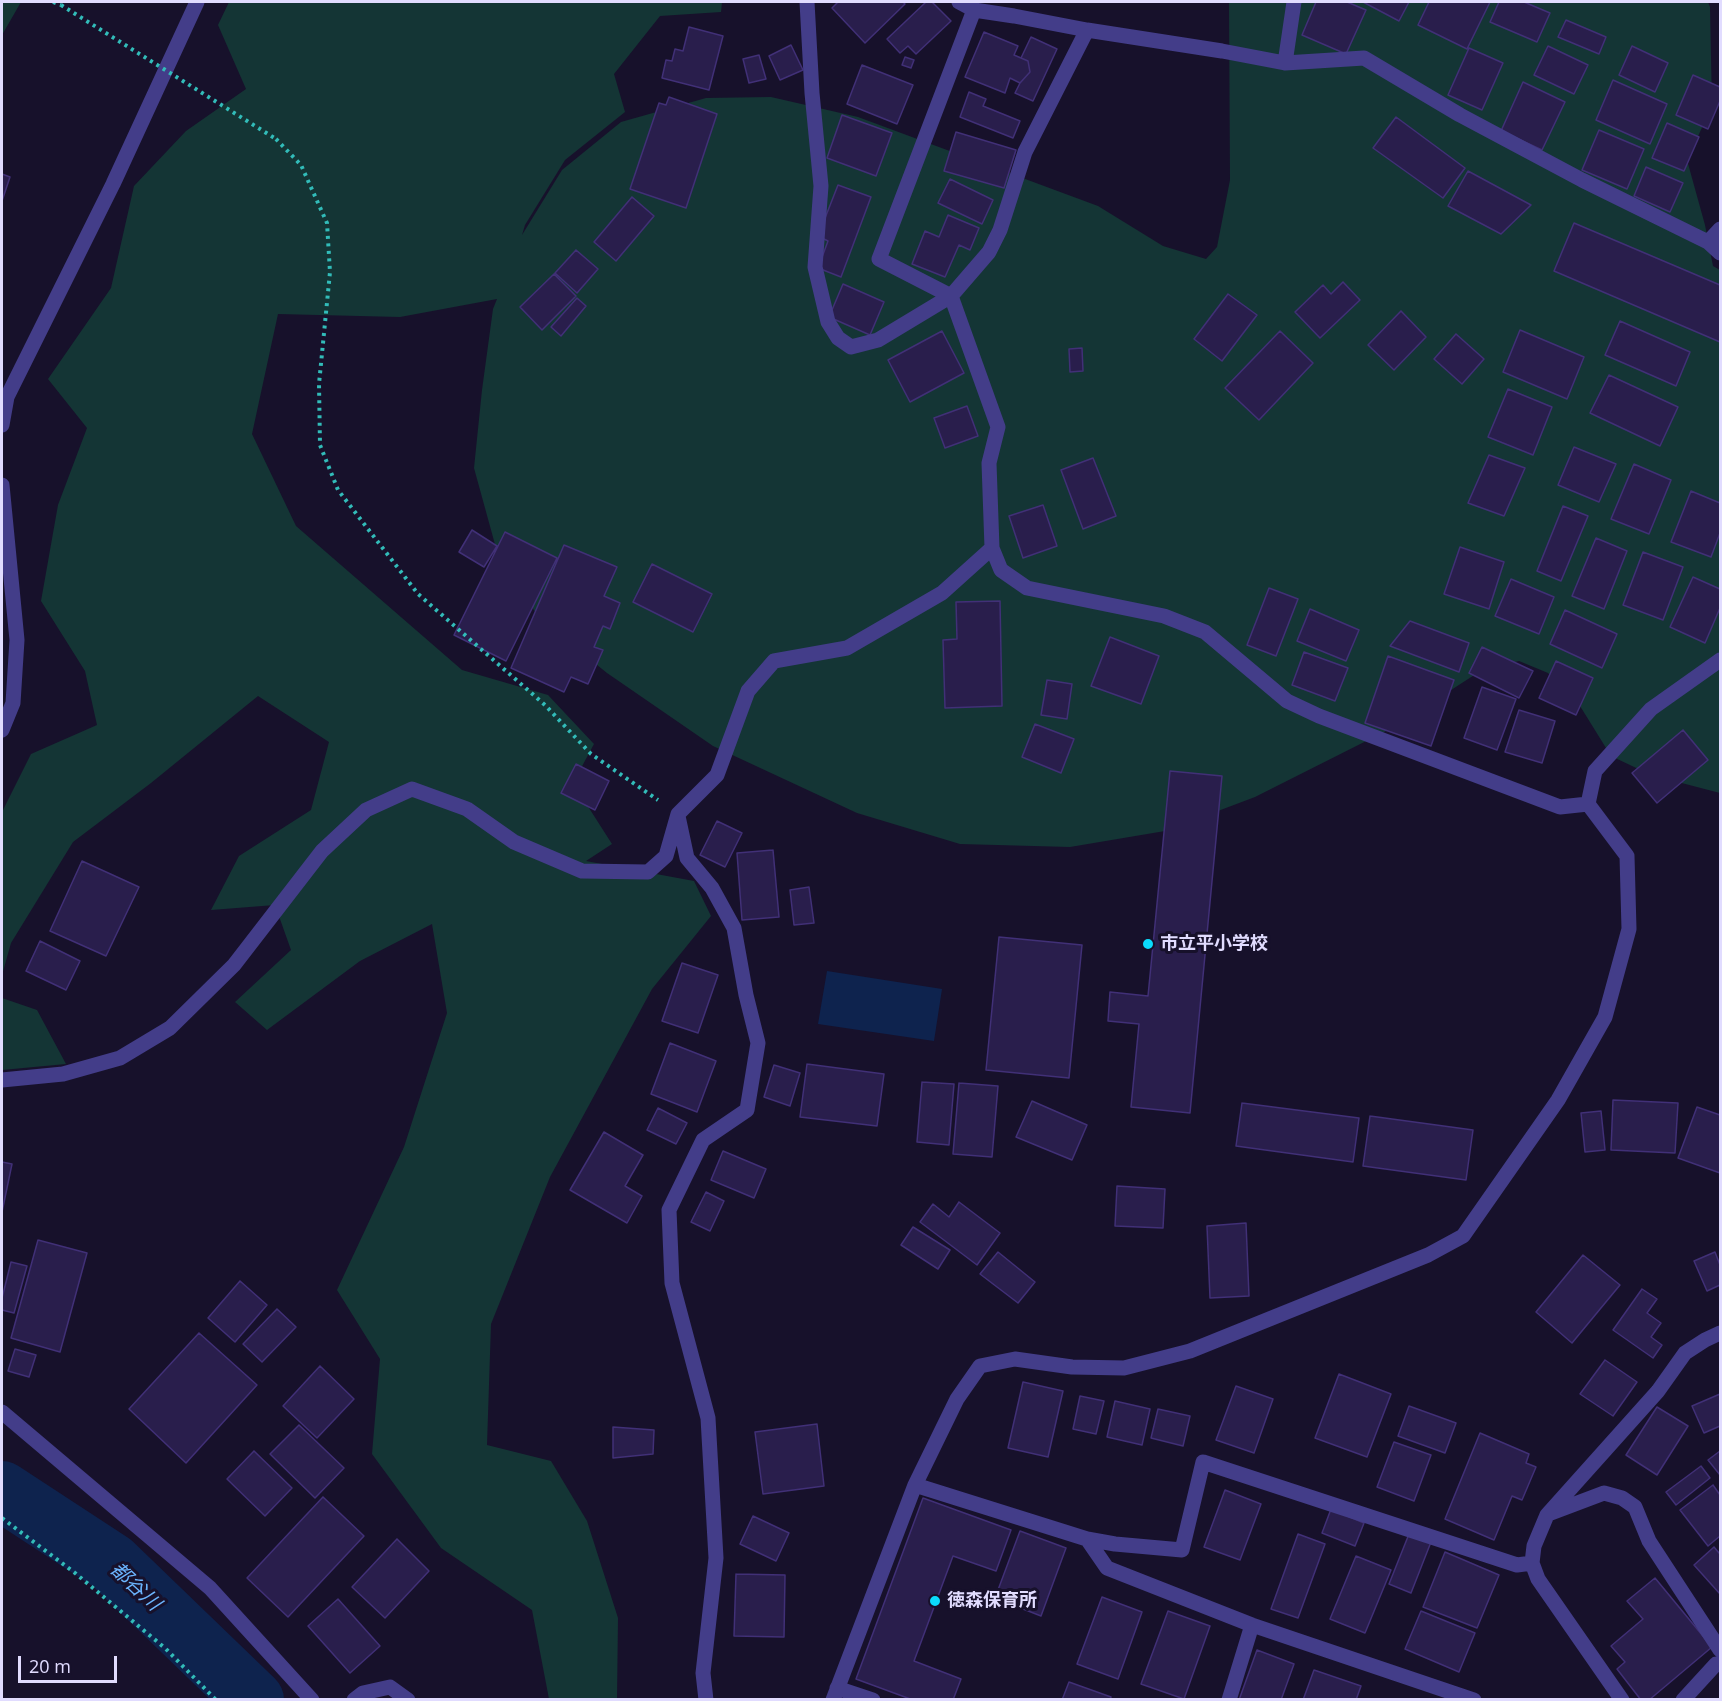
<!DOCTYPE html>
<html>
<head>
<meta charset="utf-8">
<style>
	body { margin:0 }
	#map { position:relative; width:1722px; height:1701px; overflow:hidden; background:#17112b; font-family:"Open Sans",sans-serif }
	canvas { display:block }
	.frame { position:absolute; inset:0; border:3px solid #e1dcff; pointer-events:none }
	.scale { position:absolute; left:18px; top:1656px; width:99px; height:27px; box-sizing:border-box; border:3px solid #e1dcff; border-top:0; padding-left:8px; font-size:18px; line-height:21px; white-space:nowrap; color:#e1dcff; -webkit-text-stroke:4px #17112b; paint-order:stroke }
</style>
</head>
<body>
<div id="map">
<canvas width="1722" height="1701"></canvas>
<div class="frame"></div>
<div class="scale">20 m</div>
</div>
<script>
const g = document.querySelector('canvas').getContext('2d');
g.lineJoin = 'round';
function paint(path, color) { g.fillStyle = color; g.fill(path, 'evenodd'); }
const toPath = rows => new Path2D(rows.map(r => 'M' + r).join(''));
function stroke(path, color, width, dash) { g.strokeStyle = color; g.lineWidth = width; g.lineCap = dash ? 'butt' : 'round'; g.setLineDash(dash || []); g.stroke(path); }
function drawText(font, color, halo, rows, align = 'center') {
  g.font = font + ' "Open Sans","Noto Sans JP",sans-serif'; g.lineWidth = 6; g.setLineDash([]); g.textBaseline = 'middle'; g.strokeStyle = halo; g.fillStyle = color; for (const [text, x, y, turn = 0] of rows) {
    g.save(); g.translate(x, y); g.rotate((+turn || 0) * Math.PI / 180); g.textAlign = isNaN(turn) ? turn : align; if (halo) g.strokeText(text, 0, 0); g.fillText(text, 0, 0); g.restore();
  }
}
const green = toPath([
	[2,2,21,2,2,35],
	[229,2,722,2,721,12,660,16,614,74,625,112,565,160,525,225,522,235,562,170,621,122,706,98,771,97,858,117,1098,206,1163,246,1206,259,1217,247,1230,180,1229,2,1708,2,1710,7,1712,106,1687,160,1705,225,1713,266,1720,270,1720,793,1651,775,1611,756,1580,706,1548,673,1519,661,1482,670,1394,727,1255,797,1165,831,1070,847,960,844,857,813,713,746,607,673,540,619,499,559,474,468,482,390,493,309,497,299,400,317,278,314,252,434,296,526,462,670,548,695,594,744,573,783,612,844,586,861,694,881,711,916,652,989,550,1177,491,1324,487,1445,551,1461,587,1521,618,1618,617,1699,549,1699,532,1610,441,1548,372,1454,380,1359,337,1290,404,1147,447,1013,432,924,360,961,267,1030,235,1002,291,950,275,905,211,910,239,856,311,810,329,742,258,696,151,783,73,842,11,943,2,975,2,812,31,754,97,725,85,671,41,601,58,505,87,428,48,379,111,288,134,186,186,131,246,89,218,25],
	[2,998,37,1010,66,1064,2,1070]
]);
const water = toPath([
	[827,971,942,989,934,1041,818,1024]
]);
const river = toPath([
	[2,1491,112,1563,254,1700]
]);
const building = toPath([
	[838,2,903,2,905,4,865,43,832,8,838,2],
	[926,2,932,2,951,21,916,54,908,46,900,53,887,39,926,2],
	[1316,2,1347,2,1366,10,1346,54,1302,35,1316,2],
	[1363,2,1409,2,1399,21,1363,2],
	[1429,2,1490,2,1467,49,1418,25,1429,2],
	[1499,2,1524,2,1550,13,1537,42,1490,22,1499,2],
	[1566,20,1606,37,1599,54,1558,37,1566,20],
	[689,27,723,36,709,90,662,78,666,60,672,61,675,49,683,51,689,27],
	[984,32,1018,46,1014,55,1028,61,1030,72,1020,83,1010,78,1005,93,965,77,984,32],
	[1031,37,1057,49,1033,101,1015,93,1020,83,1030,72,1028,61,1021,58,1031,37],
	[791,45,803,70,780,80,769,56,791,45],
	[1548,46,1588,65,1574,94,1534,75,1548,46],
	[1632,46,1668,63,1655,92,1619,75,1632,46],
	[1469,48,1503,63,1482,110,1448,95,1469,48],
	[759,55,766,79,749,83,743,59,759,55],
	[905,57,914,60,911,68,902,65,905,57],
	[862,65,913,85,897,124,847,104,862,65],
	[1693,75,1720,87,1720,101,1708,129,1676,115,1693,75],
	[1613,80,1667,104,1650,144,1596,120,1613,80],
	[1523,82,1565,102,1542,150,1501,131,1523,82],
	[969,92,986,99,983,106,1020,121,1013,138,960,117,969,92],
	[669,97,717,114,686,208,630,189,659,103,666,105,669,97],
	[842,115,892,133,876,176,827,158,842,115],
	[1396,117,1465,168,1443,198,1373,148,1396,117],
	[1667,123,1699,137,1684,171,1652,158,1667,123],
	[1599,130,1644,149,1627,189,1582,170,1599,130],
	[956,132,1016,150,1004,188,944,171,956,132],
	[1646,167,1683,183,1670,212,1634,196,1646,167],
	[1468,171,1531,205,1501,234,1448,206,1468,171],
	[2,174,10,177,2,201,2,174],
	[950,179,993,200,982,224,938,203,950,179],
	[838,185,871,197,841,277,818,268,828,241,818,236,838,185],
	[632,197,654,216,616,261,594,242,632,197],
	[948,215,979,228,970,250,959,245,945,277,912,264,925,231,939,237,948,215],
	[1574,223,1720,285,1720,342,1554,271,1574,223],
	[576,250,598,269,577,293,555,273,576,250],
	[554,274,576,296,542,330,520,307,554,274],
	[1343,282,1360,300,1320,338,1295,312,1323,285,1331,294,1343,282],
	[843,284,884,302,870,335,829,317,843,284],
	[1228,294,1257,315,1222,361,1194,339,1228,294],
	[577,298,586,306,561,336,551,327,577,298],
	[1401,311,1426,337,1394,370,1368,345,1401,311],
	[1620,321,1690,352,1676,386,1605,355,1620,321],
	[1520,330,1584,357,1567,399,1503,372,1520,330],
	[942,331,964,373,910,402,888,360,942,331],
	[1280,331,1313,363,1259,420,1225,388,1280,331],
	[1456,334,1484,359,1462,384,1434,359,1456,334],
	[1082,348,1083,371,1070,372,1069,349,1082,348],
	[1609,375,1678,407,1660,446,1590,413,1609,375],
	[1508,389,1552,407,1533,455,1488,437,1508,389],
	[967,406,978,436,945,448,934,418,967,406],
	[1574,447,1616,464,1599,502,1558,485,1574,447],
	[1489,455,1525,468,1504,516,1468,503,1489,455],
	[1093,458,1116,516,1083,529,1061,470,1093,458],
	[1634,464,1671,480,1649,534,1611,519,1634,464],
	[1691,491,1720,503,1720,533,1711,557,1671,542,1691,491],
	[1043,505,1057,546,1023,558,1009,516,1043,505],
	[1563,506,1588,516,1561,581,1537,571,1563,506],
	[472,530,497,546,484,567,459,552,472,530],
	[505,532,557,558,506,661,454,635,505,532],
	[1596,538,1627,551,1604,609,1572,596,1596,538],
	[564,545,617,567,604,596,620,603,610,629,603,626,594,647,603,650,588,684,571,677,564,692,511,668,564,545],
	[1460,547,1504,562,1489,609,1444,594,1460,547],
	[1643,552,1683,567,1663,620,1623,605,1643,552],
	[652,564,712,594,693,632,633,602,652,564],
	[1693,577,1720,589,1720,608,1705,643,1670,627,1693,577],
	[1511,579,1554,597,1539,634,1495,616,1511,579],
	[1269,588,1298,599,1276,656,1247,645,1269,588],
	[1000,601,1002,706,945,708,943,640,957,639,956,602,1000,601],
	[1310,609,1359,630,1346,661,1297,641,1310,609],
	[1565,610,1617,634,1602,668,1550,644,1565,610],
	[1410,621,1469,643,1459,672,1390,646,1410,621],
	[1110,637,1159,656,1141,704,1091,686,1110,637],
	[1482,647,1533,671,1519,698,1469,673,1482,647],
	[1304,652,1348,668,1335,701,1292,685,1304,652],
	[1388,656,1454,680,1431,746,1365,723,1388,656],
	[1556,661,1593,678,1576,715,1539,698,1556,661],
	[1047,680,1072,684,1067,719,1041,715,1047,680],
	[1482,687,1516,699,1497,750,1464,738,1482,687],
	[1519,710,1555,721,1542,763,1505,752,1519,710],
	[1035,724,1074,739,1061,773,1022,757,1035,724],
	[1683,730,1708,760,1657,803,1632,773,1683,730],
	[576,764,609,781,595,810,561,793,576,764],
	[1170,771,1222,776,1190,1113,1131,1107,1139,1024,1108,1021,1110,992,1148,996,1170,771],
	[717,821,742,833,725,867,700,855,717,821],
	[773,850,779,917,742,920,737,853,773,850],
	[82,861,139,887,106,956,50,931,82,861],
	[809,887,814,923,794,925,790,890,809,887],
	[999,937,1082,945,1069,1078,986,1070,999,937],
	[40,941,80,961,66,990,26,971,40,941],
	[682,963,718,975,698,1033,662,1021,682,963],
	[670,1043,716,1061,697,1112,651,1094,670,1043],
	[807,1064,884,1074,877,1126,800,1117,807,1064],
	[774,1065,800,1073,790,1106,764,1097,774,1065],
	[922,1082,954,1084,949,1145,917,1142,922,1082],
	[959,1083,998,1086,992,1157,953,1154,959,1083],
	[1613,1100,1678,1103,1675,1153,1611,1150,1613,1100],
	[1032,1101,1087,1125,1072,1160,1016,1137,1032,1101],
	[1242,1103,1359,1118,1353,1162,1236,1146,1242,1103],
	[1697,1107,1720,1115,1720,1173,1678,1158,1697,1107],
	[658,1108,687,1123,676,1144,647,1130,658,1108],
	[1601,1111,1605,1150,1585,1152,1581,1113,1601,1111],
	[1370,1116,1473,1130,1466,1180,1363,1166,1370,1116],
	[604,1132,643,1155,625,1186,642,1196,627,1223,570,1190,604,1132],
	[723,1151,766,1169,754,1198,711,1180,723,1151],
	[2,1162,12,1164,2,1212,2,1162],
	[1117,1186,1165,1189,1163,1228,1115,1226,1117,1186],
	[706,1192,724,1201,710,1231,691,1222,706,1192],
	[959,1202,1000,1233,977,1265,920,1222,933,1204,949,1217,959,1202],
	[1246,1223,1249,1296,1210,1298,1207,1226,1246,1223],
	[913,1227,950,1250,938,1269,901,1245,913,1227],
	[38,1240,87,1253,60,1352,11,1338,38,1240],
	[998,1252,1035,1282,1018,1303,980,1274,998,1252],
	[1715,1252,1720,1265,1720,1285,1707,1291,1694,1261,1715,1252],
	[1583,1255,1620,1285,1572,1343,1536,1312,1583,1255],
	[11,1262,27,1266,14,1313,2,1310,2,1298,11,1262],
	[240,1281,267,1305,235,1342,208,1318,240,1281],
	[1642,1289,1657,1299,1647,1313,1661,1323,1651,1337,1662,1345,1653,1358,1613,1330,1642,1289],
	[277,1309,296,1327,262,1362,243,1344,277,1309],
	[199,1333,257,1385,186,1463,129,1409,199,1333],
	[15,1349,36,1355,29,1377,8,1371,15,1349],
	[1605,1360,1637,1382,1613,1416,1580,1394,1605,1360],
	[320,1366,354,1399,317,1438,283,1406,320,1366],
	[1339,1374,1391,1394,1367,1457,1315,1438,1339,1374],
	[1023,1382,1063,1391,1048,1457,1008,1448,1023,1382],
	[1236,1386,1273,1399,1254,1453,1216,1440,1236,1386],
	[1720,1394,1720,1426,1704,1433,1692,1406,1720,1394],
	[1080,1396,1104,1401,1096,1434,1073,1429,1080,1396],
	[1115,1401,1150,1409,1142,1445,1107,1437,1115,1401],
	[1409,1406,1456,1423,1445,1453,1398,1436,1409,1406],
	[1657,1407,1688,1426,1657,1475,1626,1455,1657,1407],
	[1158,1409,1190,1416,1183,1446,1151,1438,1158,1409],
	[817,1424,824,1486,763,1494,755,1432,817,1424],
	[299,1425,344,1468,315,1498,270,1454,299,1425],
	[613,1427,654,1430,653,1454,613,1458,613,1427],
	[1480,1433,1529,1454,1526,1463,1536,1467,1522,1500,1512,1496,1494,1540,1445,1519,1480,1433],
	[1394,1442,1431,1455,1414,1501,1377,1487,1394,1442],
	[254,1451,292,1488,265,1516,227,1479,254,1451],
	[1720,1451,1720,1475,1708,1460,1720,1451],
	[1701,1466,1710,1478,1676,1505,1666,1492,1701,1466],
	[1713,1485,1720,1495,1720,1536,1708,1546,1680,1510,1713,1485],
	[1225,1490,1261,1504,1240,1560,1204,1547,1225,1490],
	[323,1497,364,1536,288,1617,247,1578,323,1497],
	[923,1498,1011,1530,996,1571,953,1556,914,1661,961,1679,953,1700,913,1700,856,1679,923,1498],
	[1331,1509,1364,1523,1355,1546,1322,1533,1331,1509],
	[753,1516,789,1533,776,1561,740,1544,753,1516],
	[1020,1531,1066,1548,1041,1616,995,1598,1020,1531],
	[1298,1534,1325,1544,1298,1618,1271,1609,1298,1534],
	[1409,1534,1431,1542,1411,1593,1389,1584,1409,1534],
	[397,1539,429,1571,385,1618,352,1587,397,1539],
	[1714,1547,1719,1553,1720,1551,1720,1594,1694,1565,1714,1547],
	[1445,1552,1499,1575,1477,1628,1423,1607,1445,1552],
	[1356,1556,1391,1570,1365,1633,1330,1619,1356,1556],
	[736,1574,785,1575,784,1637,734,1636,736,1574],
	[1655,1578,1712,1647,1649,1700,1641,1700,1617,1669,1625,1662,1611,1646,1643,1619,1627,1601,1655,1578],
	[1102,1597,1142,1612,1118,1679,1077,1664,1102,1597],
	[338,1599,380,1646,350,1673,308,1626,338,1599],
	[1168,1611,1210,1626,1184,1699,1141,1684,1168,1611],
	[1421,1611,1475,1633,1459,1672,1405,1649,1421,1611],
	[1257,1650,1294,1664,1281,1700,1239,1700,1257,1650],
	[1314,1670,1361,1686,1356,1700,1303,1700,1314,1670],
	[1069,1682,1111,1697,1110,1700,1062,1700,1069,1682]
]);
const path = toPath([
	[53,2,61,5],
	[276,139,301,165,327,223,330,272,319,384,320,445,338,490,418,594,545,705,591,754,658,800],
	[2,1518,75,1573,166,1649,216,1700]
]);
const minor = toPath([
	[807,2,812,93,821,186,815,267,828,322,838,338,851,347,878,340,951,296],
	[959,2,974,10,1014,16,1087,30,1222,51,1285,63,1364,58,1460,115,1582,180,1708,242,1720,229],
	[1087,30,1025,152,1000,230,989,252,951,296,998,427,989,463,992,548,1001,570,1027,588,1164,616,1205,632,1287,701,1319,716,1560,807,1588,804],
	[1285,63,1294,2],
	[1718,243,1708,242,1720,253],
	[951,296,879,259,974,10],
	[2,425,7,397,113,184,197,2],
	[2,485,17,640,13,703,2,730],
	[678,816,687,858,712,888,734,928,746,995,758,1043,747,1110,703,1140,669,1210,672,1283,708,1418,716,1558,703,1673,706,1700],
	[2,1080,63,1074,120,1058,170,1028,234,965,322,851,366,810,412,789,467,809,514,842,582,871,648,872,666,856,678,814,717,775,748,691,774,661,847,648,942,593,992,548],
	[2,1412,210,1588,312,1700],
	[915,1485,1087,1539,1115,1544,1182,1550,1203,1462,1517,1565,1532,1563],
	[1551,1513,1604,1493,1622,1498,1635,1507,1649,1541,1720,1650],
	[1087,1539,1107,1568,1252,1625,1474,1700],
	[837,1688,873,1700],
	[354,1700,363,1693,390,1687,408,1700],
	[833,1700,915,1485,957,1399,980,1366,1015,1359,1072,1367,1124,1368,1190,1351,1428,1255,1463,1236,1558,1100,1605,1017,1629,929,1627,856,1588,804,1595,771,1651,709,1720,660],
	[1229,1700,1252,1625],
	[1622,1700,1538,1579,1532,1563,1534,1546,1547,1515,1658,1391,1685,1353,1705,1340,1720,1333],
	[1683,1700,1716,1664,1720,1664]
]);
const pathBridge = toPath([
	[61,5,276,139]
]);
const markers = [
	[1148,944,6,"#0bdbfc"],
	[935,1601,6,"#0bdbfc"]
];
const poiNames = [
	["市立平小学校",1160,944],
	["徳森保育所",947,1601]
];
const waterNames = [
	["都谷川",135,1587,43]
];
paint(green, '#143535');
paint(water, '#0e234e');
stroke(river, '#0e234e', 60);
paint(building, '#291e4c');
stroke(building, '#413077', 1.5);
stroke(path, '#32bcb9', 4, [3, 4.5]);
stroke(minor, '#433d89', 15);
stroke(pathBridge, '#32bcb9', 4, [3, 4.5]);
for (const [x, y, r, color] of markers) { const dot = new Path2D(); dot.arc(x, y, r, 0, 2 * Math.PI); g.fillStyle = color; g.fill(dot); stroke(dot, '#17112b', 2); }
drawText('bold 18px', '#e1dcff', '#17112b', poiNames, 'left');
drawText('italic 20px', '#6bb4fd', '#17112b', waterNames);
</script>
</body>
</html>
